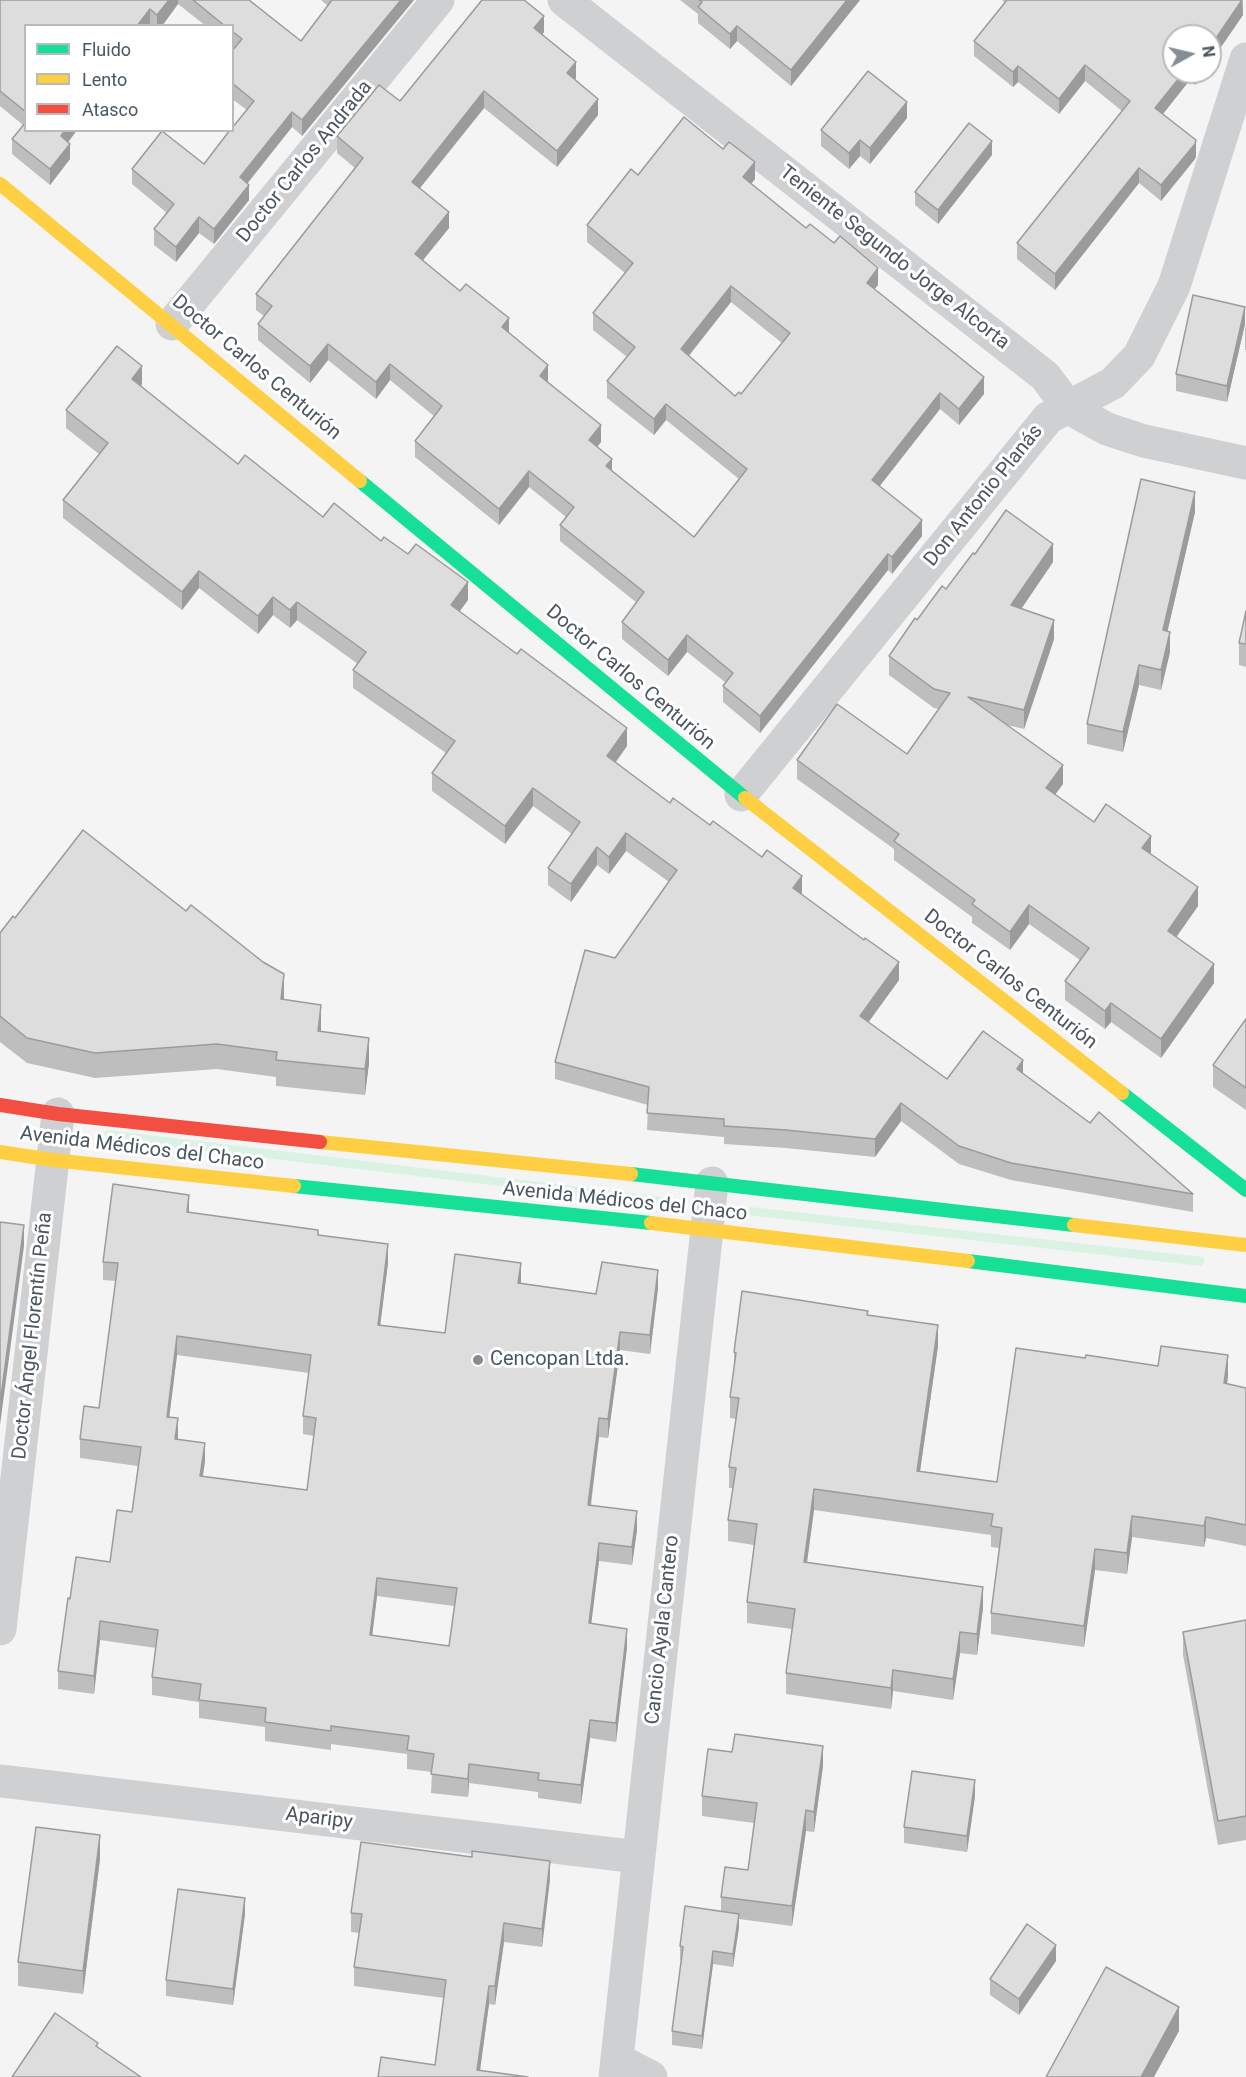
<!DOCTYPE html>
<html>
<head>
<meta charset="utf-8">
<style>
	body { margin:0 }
	#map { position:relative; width:1246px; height:2077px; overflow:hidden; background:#f4f4f4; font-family:Roboto,sans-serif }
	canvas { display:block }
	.legend { position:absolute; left:24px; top:24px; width:210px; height:108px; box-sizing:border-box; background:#fff; border:2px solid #b7bbc0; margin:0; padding:8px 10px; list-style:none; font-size:18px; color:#4a5661 }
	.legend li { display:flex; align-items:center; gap:12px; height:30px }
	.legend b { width:30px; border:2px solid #b7bbc0 }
	.north { position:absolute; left:1162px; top:24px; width:60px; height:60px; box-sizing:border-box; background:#fff; border:2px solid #b7bbc0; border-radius:50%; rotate:82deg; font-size:16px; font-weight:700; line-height:24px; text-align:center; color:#4a5661 }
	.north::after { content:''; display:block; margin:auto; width:21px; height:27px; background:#868d94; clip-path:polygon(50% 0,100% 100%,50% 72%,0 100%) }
</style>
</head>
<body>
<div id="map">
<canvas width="1246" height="2077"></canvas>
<ul class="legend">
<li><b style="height:8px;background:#16e098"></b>Fluido</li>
<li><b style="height:8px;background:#ffcf43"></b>Lento</li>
<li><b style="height:8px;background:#f24e42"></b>Atasco</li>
</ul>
<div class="north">N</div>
</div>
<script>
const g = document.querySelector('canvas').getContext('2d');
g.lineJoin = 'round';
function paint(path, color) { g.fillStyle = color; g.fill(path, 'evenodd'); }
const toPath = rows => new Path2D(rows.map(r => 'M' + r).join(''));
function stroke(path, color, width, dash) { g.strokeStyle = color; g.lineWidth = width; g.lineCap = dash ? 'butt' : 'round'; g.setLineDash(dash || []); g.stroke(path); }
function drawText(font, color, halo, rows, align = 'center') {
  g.font = font + ' Roboto,sans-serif'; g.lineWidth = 6; g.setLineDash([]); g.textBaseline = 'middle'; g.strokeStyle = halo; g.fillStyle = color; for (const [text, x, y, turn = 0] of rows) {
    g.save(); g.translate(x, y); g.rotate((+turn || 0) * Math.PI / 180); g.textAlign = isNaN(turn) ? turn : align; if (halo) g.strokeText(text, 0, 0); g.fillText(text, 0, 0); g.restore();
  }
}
const green = toPath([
	[107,1130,671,1198,672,1202,669,1206,106,1139,104,1133],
	[750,1207,1203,1257,1205,1261,1202,1266,748,1215,746,1212]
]);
const street = toPath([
	[564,0,1045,376,1069,408,1107,429,1144,441,1246,463],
	[172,324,438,0],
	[741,795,1048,418,1113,383,1139,356,1174,286,1246,59],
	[0,1629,58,1114],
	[0,1781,638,1857],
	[618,2060,651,2077],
	[615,2077,712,1183]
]);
const fast = toPath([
	[360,481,745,798],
	[1122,1093,1246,1190],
	[631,1174,1074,1225],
	[294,1186,651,1223],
	[968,1261,1246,1296]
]);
const slow = toPath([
	[0,184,360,481],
	[745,798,1122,1093],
	[320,1142,631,1174],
	[0,1152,53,1160,294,1186],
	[651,1223,968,1261],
	[1074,1225,1246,1245]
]);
const jam = toPath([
	[0,1105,58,1114,320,1142]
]);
const wall = toPath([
	[0,0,249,0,301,41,328,6,321,0,414,0,302,136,292,127,248,183,249,200,214,244,199,233,176,262,154,245,154,229,167,213,132,184,132,169,204,164,247,110,232,99,232,51,235,48,232,46,232,26,206,26,178,4,162,26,151,26,150,24,26,26,26,130,77,130,68,142,70,159,50,185,12,154,12,139,23,125,0,106],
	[680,0,860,0,791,86,737,41,730,49,698,23,698,14],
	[1002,0,1243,0,1243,15,1210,63,1210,36,1174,72,1204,72,1195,85,1189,81,1163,114,1196,156,1195,159,1161,201,1139,183,1055,290,1017,259,1017,243,1122,111,1085,81,1059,114,1018,82,1013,87,974,56,974,41,1005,3],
	[544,32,542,35,576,78,575,80,598,115,557,167,484,108,420,188,449,228,423,260,509,333,548,381,548,382,601,442,597,447,612,471,694,537,739,479,666,420,654,435,607,398,607,381,627,357,593,330,593,313,625,273,587,242,587,225,638,175,755,179,751,184,878,285,874,289,984,394,959,425,940,409,879,486,922,536,892,574,888,570,760,733,723,702,723,686,725,682,687,652,668,676,622,639,622,622,637,603,560,541,560,525,566,517,529,487,499,525,415,457,415,441,434,416,390,380,376,399,328,360,310,383,258,340,258,324,264,316,256,310,256,294,355,168,337,153,337,136,400,101],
	[731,302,782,343,741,394,735,396,689,356],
	[907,118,870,164,860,156,849,169,821,146,821,130],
	[992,155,938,224,915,205,915,192],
	[1245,324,1227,402,1176,391,1176,374],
	[1246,325,1246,350,1245,350,1245,330],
	[142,384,141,386,238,464,323,517,381,541,468,600,459,612,627,746,616,762,670,803,802,893,801,894,899,980,868,1022,947,1079,1023,1073,1090,1123,1193,1194,1193,1212,1011,1180,959,1164,901,1121,875,1157,786,1148,724,1144,724,1137,647,1130,648,1105,555,1079,555,1062,615,958,669,882,626,851,609,874,597,865,571,902,548,885,548,868,572,834,533,806,505,844,432,791,432,773,446,753,353,688,353,670,358,664,297,620,290,628,273,615,258,634,199,588,182,610,63,518,63,500,99,454,66,428,66,410],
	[1195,512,1167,632,1170,652,1161,690,1139,685,1123,752,1087,744,1087,724],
	[975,554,1053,562,1021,609,1054,639,1024,729,1007,725,1063,784,1055,794,1094,822,1151,854,1198,906,1176,937,1214,983,1161,1058,1111,1022,1105,1029,1065,1000,1065,981,1080,960,1029,924,1010,950,972,923,972,917,894,860,894,849,797,779,797,760,907,754,939,709,934,708,889,675,889,656,917,620,946,589],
	[1246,611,1246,667,1239,665,1239,643],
	[15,918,284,1000,321,1031,369,1063,365,1095,276,1086,276,1077,217,1069,95,1078,27,1063,0,1042,0,933],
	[1246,1019,1246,1110,1213,1087,1213,1065],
	[189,1212,318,1235,388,1263,380,1325,445,1333,521,1283,596,1294,658,1288,650,1354,620,1350,608,1438,599,1437,591,1506,637,1530,632,1565,599,1561,591,1624,627,1647,616,1742,590,1738,581,1804,538,1798,538,1792,469,1783,468,1797,431,1793,432,1772,407,1769,407,1754,331,1744,331,1750,265,1741,265,1727,199,1718,199,1702,152,1695,152,1677,156,1648,100,1640,94,1694,58,1689,58,1671,70,1599,110,1562,132,1512,138,1466,80,1458,80,1439,99,1408,116,1281,103,1280,103,1262],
	[177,1355,309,1373,303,1416,303,1434,314,1436,307,1490,203,1476,205,1461,178,1439,178,1437,169,1417],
	[377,1596,454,1606,449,1646,372,1635],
	[868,1315,938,1346,920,1471,997,1482,1085,1358,1228,1376,1227,1384,1246,1388,1246,1546,1206,1538,1204,1547,1132,1537,1127,1574,1095,1570,1084,1647,991,1634,991,1613,1000,1548,991,1547,991,1535,814,1510,807,1563,983,1608,977,1655,960,1653,953,1700,893,1691,891,1709,786,1694,786,1673,792,1629,747,1623,747,1602,754,1545,728,1541,728,1520,733,1488,729,1488,729,1467,736,1419,730,1418,730,1397,734,1373,734,1352],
	[1246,1620,1246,1840,1218,1845,1183,1655,1183,1632],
	[823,1766,814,1832,806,1831,792,1926,739,1919,739,1927,733,1967,713,1964,702,2049,672,2045,672,2031,681,1960,680,1960,680,1946,721,1912,721,1897,748,1870,754,1823,702,1816,702,1796],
	[975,1796,967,1852,904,1843,904,1827],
	[100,1859,83,1994,18,1986,18,1962],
	[550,1879,542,1947,504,1942,495,2005,489,2004,480,2071,435,2065,444,1998,354,1986,354,1967,359,1933,351,1932,351,1913],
	[245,1914,233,2005,166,1996,166,1980],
	[1056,1961,1019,2015,990,1995,990,1979]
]);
const shadedWall = toPath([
	[169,0,178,0,178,4,162,26,157,26,157,15],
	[401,0,414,0,302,136,302,120],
	[847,0,860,0,791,86,791,70],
	[1242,0,1243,15,1210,63,1210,47],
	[150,9,150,24,149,26,137,26],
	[544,16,544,32,534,45,534,28],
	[737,26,737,41,730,49,730,34],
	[576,62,576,78,567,90,567,73],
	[1085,65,1085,81,1059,114,1059,99],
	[1018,66,1018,82,1013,87,1013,72],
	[1184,72,1189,72,1189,81,1155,124,1155,108],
	[1195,72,1204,72,1195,85],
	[484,91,484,108,412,198,412,182],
	[598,99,598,115,557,167,557,151],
	[907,102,907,118,870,164,870,148],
	[292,112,292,127,240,192,240,177],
	[65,130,77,130,61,152,61,136],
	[860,140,860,156,849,169,849,153],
	[1196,140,1196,156,1195,159,1161,201,1161,185],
	[992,141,992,155,938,224,938,210],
	[70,144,70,159,50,185,50,169],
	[755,162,755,179,743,194,743,177],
	[1139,168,1139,183,1055,290,1055,274],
	[249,185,249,200,214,244,214,229],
	[449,212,449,228,415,270,415,254],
	[199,217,199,233,176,262,176,247],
	[878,268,878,285,867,299,867,283],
	[731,286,731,302,681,365,681,349],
	[1245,307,1245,324,1227,402,1227,386],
	[509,318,509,335,502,327],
	[328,344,328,360,310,383,310,366],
	[390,364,390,380,376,399,376,382],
	[548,365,548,381,540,392,540,376],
	[142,366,142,384,132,397,132,379],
	[984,377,984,394,959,425,959,409],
	[940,393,940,409,872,496,872,480],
	[666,404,666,420,654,435,654,419],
	[601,425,601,442,589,457,589,440],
	[612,459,612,475,606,466],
	[529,471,529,487,499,525,499,509],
	[1195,492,1195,512,1163,651,1163,630],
	[922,520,922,536,892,574,892,557],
	[1053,544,1053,562,1011,624,1011,605],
	[888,554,888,570,760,733,760,716],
	[199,571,199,588,182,610,182,592],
	[468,582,468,600,451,623,451,605],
	[273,597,273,615,258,634,258,616],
	[297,602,297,620,290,628,290,610],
	[1054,620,1054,639,1024,729,1024,710],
	[1170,632,1170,652,1161,690,1161,670],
	[687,635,687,652,668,676,668,660],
	[1139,665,1139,685,1123,752,1123,732],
	[627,728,627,746,607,774,607,756],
	[1063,765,1063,784,1046,807,1046,788],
	[533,788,533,806,505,844,505,826],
	[626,833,626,851,609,874,609,857],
	[1151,836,1151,855,1142,848],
	[597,847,597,865,571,902,571,884],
	[802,876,802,893,793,906,793,888],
	[1198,887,1198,906,1168,949,1168,931],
	[1029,905,1029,924,1010,950,1010,932],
	[899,962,899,980,860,1034,860,1016],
	[1214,964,1214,983,1161,1058,1161,1039],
	[284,974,284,999,281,1025,281,999],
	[1111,1003,1111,1022,1105,1029,1105,1011],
	[321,1005,321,1030,318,1056,318,1031],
	[369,1038,369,1063,365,1095,365,1069],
	[1023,1060,1023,1078,1017,1069],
	[901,1103,901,1121,875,1157,875,1139],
	[189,1195,189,1213,187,1212],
	[24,1225,24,1246,0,1425,0,1404],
	[388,1244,388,1263,378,1343,378,1325],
	[521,1263,521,1282,518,1301,518,1283],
	[658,1270,658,1288,650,1354,650,1335],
	[938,1325,938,1346,917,1492,917,1471],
	[620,1332,620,1350,608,1438,608,1419],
	[177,1336,177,1355,167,1435,167,1417],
	[1228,1355,1228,1376,1224,1404,1224,1383],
	[178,1418,178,1437,175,1458,175,1439],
	[599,1418,599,1437,588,1524,588,1505],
	[205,1443,205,1461,200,1494,200,1476],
	[814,1489,814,1510,804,1583,804,1562],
	[637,1511,637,1530,632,1565,632,1547],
	[1132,1516,1132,1537,1127,1574,1127,1553],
	[1206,1517,1206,1538,1204,1547,1204,1526],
	[599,1543,599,1561,589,1642,589,1623],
	[1095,1549,1095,1570,1084,1647,1084,1626],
	[377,1578,377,1596,370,1654,370,1635],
	[983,1587,983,1608,977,1655,977,1634],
	[100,1621,100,1640,94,1694,94,1676],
	[627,1629,627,1647,616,1742,616,1723],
	[960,1632,960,1653,953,1700,953,1679],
	[893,1670,893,1691,891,1709,891,1688],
	[590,1720,590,1738,581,1804,581,1785],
	[823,1746,823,1766,814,1832,814,1812],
	[469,1764,469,1783,468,1797,468,1779],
	[975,1780,975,1796,967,1852,967,1836],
	[806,1810,806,1831,792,1926,792,1906],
	[100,1835,100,1859,83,1994,83,1971],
	[550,1861,550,1879,542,1947,542,1929],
	[245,1898,245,1914,233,2005,233,1989],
	[739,1914,739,1927,733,1967,733,1954],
	[504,1923,504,1942,495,2005,495,1986],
	[1056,1945,1056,1961,1019,2015,1019,1999],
	[713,1951,713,1964,702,2049,702,2036],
	[489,1986,489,2004,479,2077,477,2070],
	[1179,2007,1179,2031,1154,2077,1141,2077]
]);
const building = toPath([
	[0,0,169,0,157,15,150,9,137,26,26,26,26,112,0,91,0,0],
	[193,0,249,0,301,41,332,0,401,0,302,120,292,112,240,177,249,185,214,229,199,217,176,247,154,229,174,204,132,169,162,131,204,164,230,130,232,130,232,128,254,101,232,83,232,51,242,39,232,31,232,26,225,26,193,0],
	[482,0,524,0,544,16,534,28,576,62,567,73,598,99,557,151,484,91,412,182,449,212,415,254,460,291,466,284,509,318,502,327,548,365,540,376,601,425,589,440,612,459,606,466,694,537,747,469,666,404,654,419,607,381,635,347,593,313,633,263,587,225,631,169,638,175,684,117,723,149,729,142,755,162,743,177,806,228,810,224,834,243,840,236,878,268,867,283,984,377,959,409,940,393,872,480,922,520,892,557,888,554,760,716,723,686,733,673,687,635,668,660,622,622,644,592,560,525,574,507,529,471,499,509,415,441,442,406,390,364,376,382,328,344,310,366,258,324,272,306,256,294,363,158,337,136,379,85,400,101,482,0],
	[731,286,790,333,741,394,739,392,735,396,681,349,731,286],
	[699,0,847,0,791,70,737,26,730,34,698,7,702,2,699,0],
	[1007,0,1242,0,1210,47,1210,36,1174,36,1174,72,1184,72,1155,108,1196,140,1195,144,1161,185,1139,168,1055,274,1017,243,1130,101,1085,65,1059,99,1018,66,1013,72,974,41,1007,0],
	[868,71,907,102,870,148,860,140,849,153,821,130,868,71],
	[26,122,26,130,65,130,61,136,70,144,50,169,12,139,26,122],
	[969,123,992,141,938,210,915,192,969,123],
	[1193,295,1245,307,1227,386,1176,374,1193,295],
	[117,346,142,366,132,379,238,464,245,455,323,517,334,503,381,541,384,537,408,554,416,544,468,582,451,605,517,654,521,649,627,728,607,756,670,803,673,798,710,825,713,821,762,857,767,850,802,876,793,888,864,940,865,938,899,962,860,1016,947,1079,983,1031,1023,1060,1017,1069,1090,1123,1099,1112,1193,1194,1011,1163,959,1146,901,1103,875,1139,786,1130,724,1126,724,1119,647,1113,649,1087,555,1062,585,950,615,958,677,870,626,833,609,857,597,847,571,884,548,868,580,822,533,788,505,826,432,773,455,741,353,670,366,652,297,602,290,610,273,597,258,616,199,571,182,592,63,500,108,443,66,410,117,346],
	[1141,479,1195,492,1163,630,1170,632,1161,670,1139,665,1123,732,1087,724,1141,479],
	[1006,510,1053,544,1011,605,1054,620,1024,710,968,697,1063,765,1046,788,1094,822,1106,804,1151,836,1142,848,1198,887,1168,931,1214,964,1161,1039,1111,1003,1105,1011,1065,981,1089,948,1029,905,1010,932,972,904,975,900,894,841,899,834,797,760,837,704,907,754,950,693,934,689,889,656,915,618,917,620,942,586,946,589,973,553,975,554,1006,510],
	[1246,611,1246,644,1239,643,1246,611],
	[83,830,186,911,191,905,263,962,284,974,281,999,321,1005,318,1031,369,1038,365,1069,276,1060,277,1052,217,1044,95,1053,27,1038,0,1016,0,933,13,916,15,918,83,830],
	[1246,1019,1246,1088,1213,1065,1246,1019],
	[113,1184,189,1195,187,1212,318,1230,318,1235,388,1244,378,1325,445,1333,455,1254,521,1263,518,1283,596,1294,602,1262,658,1270,650,1335,620,1332,608,1419,599,1418,588,1505,637,1511,632,1547,599,1543,589,1623,627,1629,616,1723,590,1720,581,1785,538,1780,539,1773,469,1764,468,1779,431,1774,434,1754,407,1750,409,1736,331,1726,331,1731,265,1722,266,1708,199,1700,201,1684,152,1677,158,1630,100,1621,94,1676,58,1671,68,1598,70,1599,76,1557,110,1562,117,1510,132,1512,141,1447,80,1439,84,1406,99,1408,118,1263,103,1262,113,1184],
	[177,1336,311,1355,303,1416,316,1418,307,1490,200,1476,205,1443,175,1439,178,1418,167,1417,177,1336],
	[377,1578,457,1588,449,1646,370,1635,377,1578],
	[0,1222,24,1225,0,1404,0,1222],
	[742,1291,868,1311,867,1315,938,1325,917,1471,997,1482,1016,1348,1085,1358,1086,1355,1158,1366,1161,1346,1228,1355,1224,1383,1246,1388,1246,1525,1206,1517,1204,1526,1132,1516,1127,1553,1095,1549,1084,1626,991,1613,1002,1528,991,1526,993,1514,814,1489,804,1562,983,1587,977,1634,960,1632,953,1679,893,1670,891,1688,786,1673,795,1609,747,1602,757,1524,728,1520,736,1468,729,1467,739,1398,730,1397,736,1353,734,1352,742,1291],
	[1246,1620,1246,1816,1218,1821,1183,1632,1246,1620],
	[735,1734,823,1746,814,1812,806,1810,792,1906,721,1897,725,1867,748,1870,757,1803,702,1796,708,1749,732,1752,735,1734],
	[912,1771,975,1780,967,1836,904,1827,912,1771],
	[36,1827,100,1835,83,1971,18,1962,36,1827],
	[361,1842,472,1857,472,1851,550,1861,542,1929,504,1923,495,1986,489,1986,477,2070,528,2077,378,2077,381,2057,435,2065,446,1980,354,1967,362,1914,351,1913,361,1842],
	[178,1889,245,1898,233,1989,166,1980,178,1889],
	[685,1906,739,1914,733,1954,713,1951,702,2036,672,2031,683,1947,680,1946,685,1906],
	[1027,1924,1056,1945,1019,1999,990,1979,1027,1924],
	[1106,1967,1179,2007,1141,2077,1046,2077,1106,1967],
	[55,2013,98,2043,96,2046,141,2077,12,2077,55,2013]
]);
const markers = [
	[478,1360,6,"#868d94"]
];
const streetNames = [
	["Doctor Carlos Andrada",305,162,-51],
	["Teniente Segundo Jorge Alcorta",894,258,38],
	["Doctor Carlos Centurión",256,368,40],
	["Don Antonio Planás",984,496,-51],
	["Doctor Carlos Centurión",630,678,40],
	["Doctor Carlos Centurión",1010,980,38],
	["Avenida Médicos del Chaco",142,1149,7],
	["Avenida Médicos del Chaco",625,1202,6],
	["Doctor Ángel Florentín Peña",33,1336,-84],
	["Cancio Ayala Cantero",663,1630,-84],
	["Aparipy",319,1819,7]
];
const poiNames = [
	["Cencopan Ltda.",490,1360]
];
paint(green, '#d9f2e3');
stroke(street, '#ced0d2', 33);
stroke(fast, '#16e098', 14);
stroke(slow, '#ffcf43', 14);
stroke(jam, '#f24e42', 14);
paint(wall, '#bebebf');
paint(shadedWall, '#9b9b9b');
paint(building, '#ddddde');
stroke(building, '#9b9b9b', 1.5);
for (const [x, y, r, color] of markers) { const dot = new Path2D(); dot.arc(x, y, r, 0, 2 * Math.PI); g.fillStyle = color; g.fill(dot); stroke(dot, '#fff', 2); }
drawText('20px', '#4a5661', '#fff', streetNames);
drawText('20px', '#4a5661', '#fff', poiNames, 'left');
</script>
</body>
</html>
